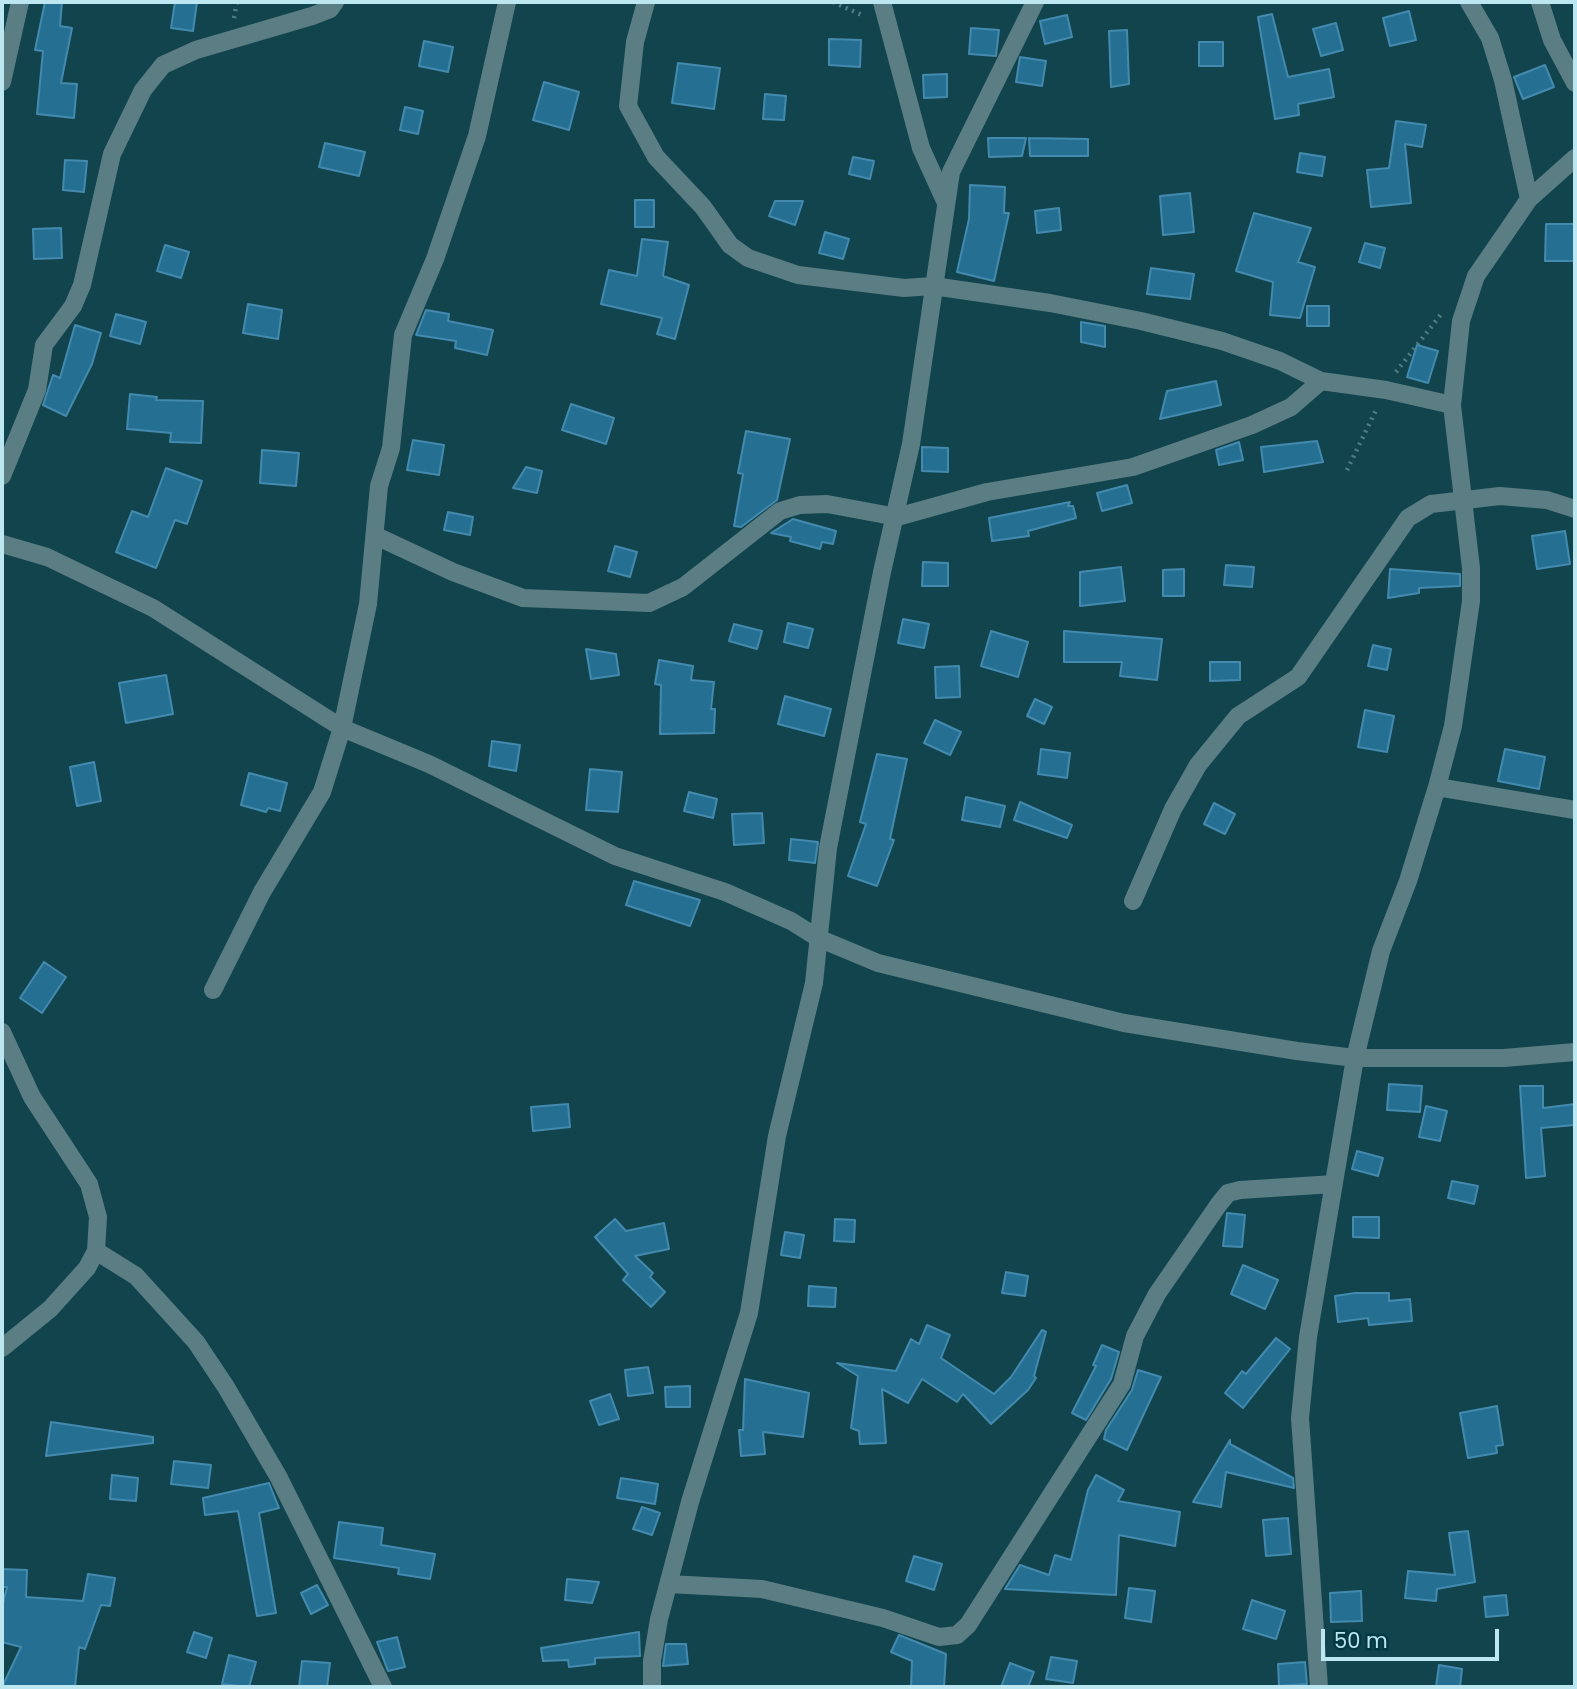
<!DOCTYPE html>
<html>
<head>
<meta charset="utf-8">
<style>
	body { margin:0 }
	#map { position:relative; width:1577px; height:1689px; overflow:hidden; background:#12444d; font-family:Poppins,sans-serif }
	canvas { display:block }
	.frame { position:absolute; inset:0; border:4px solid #bde7f0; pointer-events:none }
	.scale { position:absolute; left:1321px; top:1629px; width:178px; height:32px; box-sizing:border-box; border:4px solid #bde7f0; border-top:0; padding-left:9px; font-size:21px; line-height:24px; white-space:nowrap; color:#bde7f0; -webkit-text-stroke:5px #033943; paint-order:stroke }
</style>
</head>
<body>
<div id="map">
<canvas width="1577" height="1689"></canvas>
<div class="frame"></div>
<div class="scale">50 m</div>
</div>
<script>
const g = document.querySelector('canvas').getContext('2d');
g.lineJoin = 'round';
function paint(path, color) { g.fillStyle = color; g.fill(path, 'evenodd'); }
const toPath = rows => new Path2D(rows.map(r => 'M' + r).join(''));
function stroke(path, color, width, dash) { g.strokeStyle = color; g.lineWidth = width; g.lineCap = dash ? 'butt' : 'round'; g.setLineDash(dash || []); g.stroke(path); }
const building = toPath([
	[45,2,62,2,60,26,72,28,61,83,77,84,74,118,37,114,43,51,35,50,45,2],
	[175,2,197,2,193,31,171,28,175,2],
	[1409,11,1416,40,1390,46,1383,18,1409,11],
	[1272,14,1288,77,1329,69,1334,97,1298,104,1299,115,1275,119,1258,17,1272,14],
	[1067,15,1072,37,1045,44,1040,21,1067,15],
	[1336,23,1343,50,1321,56,1313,29,1336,23],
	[971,28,999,30,996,56,969,54,971,28],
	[1127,30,1129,84,1111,87,1109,31,1127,30],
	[829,39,861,40,860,67,829,65,829,39],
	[424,41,453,47,448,72,419,66,424,41],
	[1199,42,1223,42,1223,66,1199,66,1199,42],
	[1020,57,1046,61,1042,86,1016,82,1020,57],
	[678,63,720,68,714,109,672,103,678,63],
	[1545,65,1554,87,1523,99,1514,77,1545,65],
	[947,74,947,97,924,98,923,75,947,74],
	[544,82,579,92,569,130,533,120,544,82],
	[765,94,786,96,784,120,763,119,765,94],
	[405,107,423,111,418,134,400,130,405,107],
	[1396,121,1426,125,1422,147,1405,144,1411,203,1371,207,1367,170,1389,168,1396,121],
	[988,138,1026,138,1022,156,989,157,988,138],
	[1029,138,1088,139,1088,156,1030,156,1029,138],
	[325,143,365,152,359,176,319,167,325,143],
	[1300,153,1325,157,1322,176,1297,172,1300,153],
	[853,157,874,161,870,179,849,174,853,157],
	[65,160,87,161,84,192,63,190,65,160],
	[970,185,1005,187,1004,213,1009,213,994,281,957,272,969,219,970,185],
	[1190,193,1194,232,1163,235,1160,196,1190,193],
	[635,200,654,200,654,227,635,227,635,200],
	[775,201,803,201,795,225,769,216,775,201],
	[1059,208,1061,230,1037,233,1035,211,1059,208],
	[1254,213,1311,228,1298,262,1315,267,1300,318,1270,315,1273,282,1236,271,1254,213],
	[1546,224,1575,224,1575,261,1545,261,1546,224],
	[61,228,62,258,34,259,33,229,61,228],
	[825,232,849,239,843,259,819,253,825,232],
	[642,239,668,242,663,276,689,285,675,339,657,334,662,318,601,304,609,270,637,276,642,239],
	[1365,243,1385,248,1380,268,1359,262,1365,243],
	[165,245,189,252,181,278,157,271,165,245],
	[1151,268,1194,274,1190,299,1147,294,1151,268],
	[248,304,282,310,278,339,243,333,248,304],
	[1307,306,1329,306,1329,326,1307,326,1307,306],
	[426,310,449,314,448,321,493,330,487,355,455,348,456,341,416,335,426,310],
	[116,314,146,322,140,344,110,336,116,314],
	[1081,322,1105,326,1105,347,1081,342,1081,322],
	[75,325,101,333,92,364,66,416,43,405,53,375,60,378,75,325],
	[1417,345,1438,351,1428,383,1407,377,1417,345],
	[1216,381,1221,405,1160,419,1167,391,1216,381],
	[130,394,157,397,156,400,203,401,201,443,170,442,171,433,127,429,130,394],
	[571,404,614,418,606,444,562,430,571,404],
	[746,431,790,439,777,500,741,527,734,526,743,474,738,473,746,431],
	[413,440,444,445,439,475,407,470,413,440],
	[1317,441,1323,462,1264,472,1261,447,1317,441],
	[1239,442,1243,460,1219,465,1216,450,1239,442],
	[922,447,948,448,948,472,922,471,922,447],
	[262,450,299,453,296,486,260,483,262,450],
	[526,467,542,471,537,493,513,488,526,467],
	[166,468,202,481,187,524,175,520,156,568,116,552,132,511,148,517,166,468],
	[1127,485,1132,503,1102,511,1097,493,1127,485],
	[1070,502,1068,506,1073,506,1076,518,1028,531,1029,536,992,541,989,518,1070,502],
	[448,512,473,517,470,535,444,530,448,512],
	[793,519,836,531,833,544,822,542,820,549,790,541,791,537,771,533,793,519],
	[1565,531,1570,564,1537,569,1532,536,1565,531],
	[615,546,637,552,630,577,608,571,615,546],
	[923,562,948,563,948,586,922,586,923,562],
	[1226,565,1254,567,1252,587,1224,585,1226,565],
	[1121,567,1125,601,1080,606,1080,572,1121,567],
	[1184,569,1184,596,1163,596,1163,570,1184,569],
	[1390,569,1460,574,1460,586,1419,588,1419,593,1388,598,1390,569],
	[903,619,929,624,924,648,898,643,903,619],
	[788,623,813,629,808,648,784,642,788,623],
	[734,624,762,631,757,649,729,641,734,624],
	[991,631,1028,642,1018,677,981,666,991,631],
	[1064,631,1162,639,1157,680,1120,676,1122,662,1064,662,1064,631],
	[1373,645,1391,649,1387,670,1368,666,1373,645],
	[586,649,616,654,619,675,591,679,586,649],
	[659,660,693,666,691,680,714,682,711,709,715,709,714,733,660,734,661,685,655,684,659,660],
	[1210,662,1240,662,1240,680,1210,681,1210,662],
	[959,666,960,697,936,698,935,667,959,666],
	[166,675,173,714,126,723,119,683,166,675],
	[785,696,831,709,824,736,778,724,785,696],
	[1035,699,1052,707,1044,724,1027,716,1035,699],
	[1365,710,1394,716,1387,752,1358,747,1365,710],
	[935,720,961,732,950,755,924,743,935,720],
	[492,741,520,745,516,771,489,766,492,741],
	[1041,749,1070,753,1067,778,1038,774,1041,749],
	[1505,749,1545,757,1539,789,1498,781,1505,749],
	[877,754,907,759,890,839,894,840,877,886,848,876,866,824,860,822,877,754],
	[94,762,101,801,77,806,70,767,94,762],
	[590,769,622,772,618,812,586,810,590,769],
	[249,773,287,783,280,811,268,808,266,812,241,805,249,773],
	[689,792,717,799,713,818,684,811,689,792],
	[966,797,1005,806,1000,827,962,820,966,797],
	[1020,802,1072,825,1067,838,1014,820,1020,802],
	[1214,803,1235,814,1225,834,1204,824,1214,803],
	[762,813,764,843,734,845,732,814,762,813],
	[791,839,818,842,815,863,789,860,791,839],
	[634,881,700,900,690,926,626,905,634,881],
	[44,962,66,977,42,1013,20,998,44,962],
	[1389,1084,1422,1086,1420,1112,1387,1110,1389,1084],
	[1520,1086,1543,1086,1543,1108,1575,1104,1575,1125,1541,1128,1545,1176,1526,1178,1520,1086],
	[568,1104,570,1127,533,1131,531,1107,568,1104],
	[1426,1106,1447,1111,1440,1141,1419,1137,1426,1106],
	[1357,1151,1383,1158,1378,1176,1352,1169,1357,1151],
	[1452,1181,1478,1186,1474,1204,1448,1198,1452,1181],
	[1227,1213,1245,1215,1242,1247,1223,1246,1227,1213],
	[1353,1217,1379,1217,1379,1238,1353,1237,1353,1217],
	[615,1219,626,1231,664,1223,669,1249,635,1256,653,1273,650,1277,665,1292,651,1307,623,1280,628,1274,595,1237,615,1219],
	[835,1219,855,1220,854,1242,834,1241,835,1219],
	[785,1232,804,1235,800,1258,781,1255,785,1232],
	[1243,1265,1278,1280,1265,1309,1231,1294,1243,1265],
	[1006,1272,1028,1276,1025,1296,1002,1293,1006,1272],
	[809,1286,836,1288,835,1307,808,1306,809,1286],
	[1355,1293,1389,1293,1389,1301,1410,1299,1412,1321,1369,1325,1368,1318,1338,1322,1335,1296,1355,1293],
	[927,1325,950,1335,941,1358,994,1394,1011,1377,1042,1330,1046,1332,1034,1376,1036,1378,1028,1390,991,1424,963,1394,957,1402,922,1379,908,1403,882,1389,886,1443,860,1444,859,1431,851,1428,858,1376,837,1363,896,1371,911,1339,919,1344,927,1325],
	[1276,1338,1290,1349,1243,1408,1225,1393,1242,1371,1246,1374,1276,1338],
	[1102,1345,1119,1352,1111,1379,1086,1420,1072,1413,1096,1366,1093,1365,1102,1345],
	[648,1367,653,1393,628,1396,625,1370,648,1367],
	[1138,1370,1161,1377,1127,1450,1104,1439,1106,1430,1132,1390,1138,1370],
	[745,1379,809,1393,803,1437,763,1432,765,1454,741,1456,739,1430,743,1430,745,1379],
	[690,1386,690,1407,666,1407,665,1387,690,1386],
	[610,1394,619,1419,599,1425,590,1401,610,1394],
	[1497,1406,1503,1445,1496,1446,1497,1453,1468,1458,1460,1413,1497,1406],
	[51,1422,153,1437,153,1443,46,1456,51,1422],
	[1230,1440,1230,1444,1293,1478,1294,1488,1226,1472,1221,1507,1193,1502,1230,1440],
	[174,1461,211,1465,208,1488,171,1484,174,1461],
	[112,1475,138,1478,136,1501,110,1499,112,1475],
	[1096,1475,1124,1490,1118,1501,1180,1512,1175,1546,1119,1535,1116,1595,1005,1589,1020,1565,1049,1575,1055,1555,1071,1560,1088,1490,1096,1475],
	[621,1478,658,1484,655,1504,617,1498,621,1478],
	[269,1483,279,1508,259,1513,276,1613,257,1616,238,1511,205,1515,203,1498,269,1483],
	[642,1507,660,1513,652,1535,633,1529,642,1507],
	[1288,1518,1291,1554,1266,1556,1263,1520,1288,1518],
	[339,1522,383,1528,381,1545,435,1554,430,1579,398,1574,399,1568,334,1558,339,1522],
	[1468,1531,1475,1582,1437,1589,1436,1601,1405,1598,1408,1571,1455,1575,1449,1533,1468,1531],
	[914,1556,942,1564,934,1590,906,1581,914,1556],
	[2,1569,27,1570,26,1597,83,1601,88,1574,115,1578,110,1606,101,1605,85,1649,79,1647,75,1687,2,1687,21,1647,2,1642,2,1607,7,1587,2,1587,2,1569],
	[567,1579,599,1582,592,1603,565,1600,567,1579],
	[317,1585,328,1605,311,1614,301,1593,317,1585],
	[1129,1588,1155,1591,1151,1622,1125,1618,1129,1588],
	[1361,1591,1362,1621,1331,1622,1330,1593,1361,1591],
	[1506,1595,1508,1615,1486,1617,1484,1597,1506,1595],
	[1252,1600,1285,1611,1276,1639,1243,1629,1252,1600],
	[194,1632,212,1638,206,1658,187,1652,194,1632],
	[639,1632,640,1656,595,1658,595,1664,569,1667,568,1660,543,1661,541,1648,639,1632],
	[899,1635,946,1654,944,1687,911,1687,912,1661,891,1652,899,1635],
	[397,1637,405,1667,388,1671,377,1642,397,1637],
	[666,1644,686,1644,688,1664,663,1666,666,1644],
	[229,1655,256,1662,249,1687,222,1684,229,1655],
	[1051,1657,1077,1661,1073,1683,1046,1679,1051,1657],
	[302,1661,330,1663,327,1687,299,1687,302,1661],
	[1305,1662,1307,1684,1279,1686,1278,1664,1305,1662],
	[1010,1663,1034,1672,1028,1687,1001,1687,1010,1663],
	[1439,1665,1462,1669,1460,1687,1436,1687,1439,1665]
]);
const path = toPath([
	[833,2,864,16],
	[234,18,237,2],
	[1396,372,1442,313],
	[1347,470,1377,408]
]);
const minor = toPath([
	[646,2,635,42,628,106,656,157,703,207,730,245,748,258,798,275,904,288,933,286,1050,303,1141,321,1222,341,1280,361,1321,381,1386,390,1452,405],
	[882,2,921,148,946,203],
	[1469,2,1490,38,1503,80,1529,199],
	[1540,2,1552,40,1575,83],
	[2,82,20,2],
	[2,476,37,390,44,345,73,306,82,285,112,154,143,90,163,65,196,50,312,16,330,9,335,2],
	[376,536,453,572,523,598,649,603,683,587,780,511,800,505,827,504,897,517,987,492,1133,467,1252,425,1291,407,1321,381],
	[2,544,47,557,153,608,342,728,429,764,615,856,725,892,791,921,818,938,878,963,1124,1023,1297,1051,1355,1058,1504,1058,1575,1052],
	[1437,787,1575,810],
	[1133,901,1173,809,1198,765,1238,716,1298,677,1408,518,1431,504,1500,496,1547,500,1575,509],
	[213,990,262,892,322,792,342,728,368,604,379,486,391,448,403,335,435,259,477,136,507,2],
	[2,1032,32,1097,89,1184,98,1217,96,1251,87,1268,50,1309,2,1348],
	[96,1251,136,1276,196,1342,226,1387,278,1476,383,1687],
	[669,1584,762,1589,883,1618,939,1637,957,1635,968,1625,1122,1384,1135,1336,1157,1294,1219,1204,1228,1193,1240,1190,1334,1184],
	[652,1687,652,1661,659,1619,690,1502,749,1313,777,1136,814,983,828,848,882,572,911,444,951,172,1035,2],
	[1319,1687,1300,1418,1308,1337,1355,1058,1381,951,1408,881,1437,787,1453,726,1471,601,1471,568,1452,405,1461,321,1476,276,1505,234,1529,199,1575,158]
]);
paint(building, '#257092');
stroke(building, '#438aae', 2);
stroke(path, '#4f7e87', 4.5, [2, 5]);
stroke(minor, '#5b7d84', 18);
</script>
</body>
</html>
